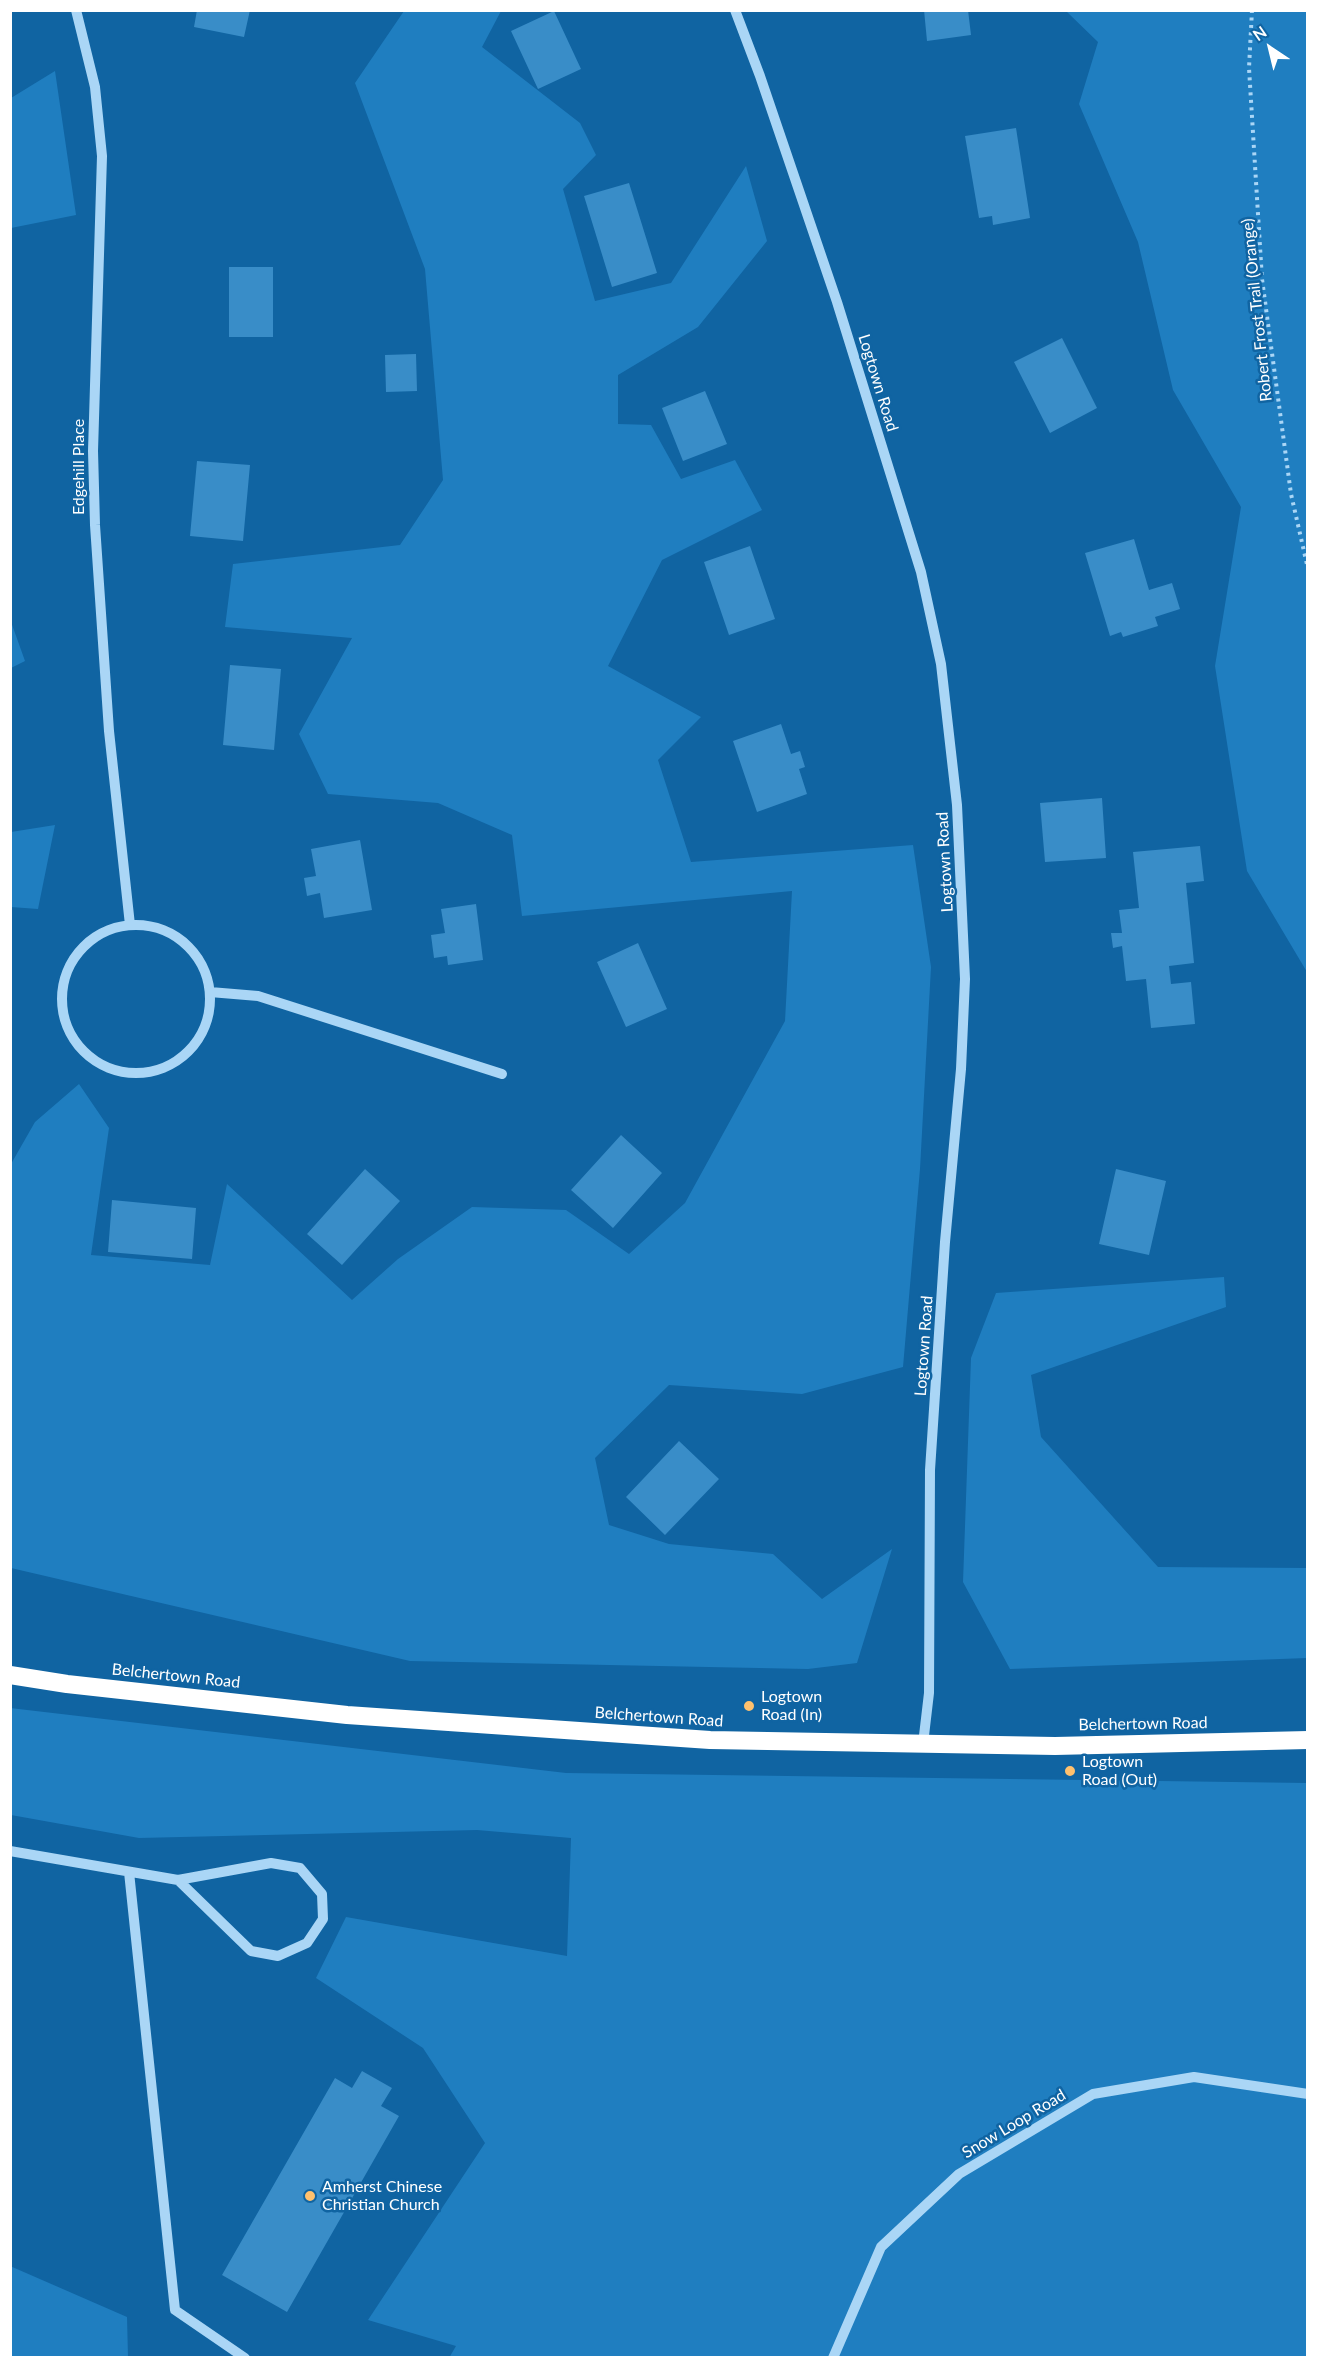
<!DOCTYPE html>
<html>
<head>
<meta charset="utf-8">
<style>
	body { margin:0 }
	#map { position:relative; width:1318px; height:2368px; overflow:hidden; background:#1064a2; font-family:Lato,sans-serif }
	canvas { display:block }
	.frame { position:absolute; inset:0; border:12px solid #fff; pointer-events:none }
	.north { position:absolute; left:1240px; top:18px; width:60px; height:60px; -webkit-text-stroke:4px #1064a2; paint-order:stroke; rotate:325deg; font-size:16px; font-weight:700; line-height:24px; text-align:center; color:#fff }
	.north::after { content:''; display:block; margin:auto; width:21px; height:27px; background:#fff; clip-path:polygon(50% 0,100% 100%,50% 72%,0 100%) }
</style>
</head>
<body>
<div id="map">
<canvas width="1318" height="2368"></canvas>
<div class="frame"></div>
<div class="north">N</div>
</div>
<script>
const g = document.querySelector('canvas').getContext('2d');
g.lineJoin = 'round';
function paint(path, color) { g.fillStyle = color; g.fill(path, 'evenodd'); }
const toPath = rows => new Path2D(rows.map(r => 'M' + r).join(''));
function stroke(path, color, width, dash) { g.strokeStyle = color; g.lineWidth = width; g.lineCap = dash ? 'butt' : 'round'; g.setLineDash(dash || []); g.stroke(path); }
function drawText(font, color, halo, rows, align = 'center') {
  g.font = font + ' Lato,sans-serif'; g.lineWidth = 5; g.setLineDash([]); g.textBaseline = 'middle'; g.strokeStyle = halo; g.fillStyle = color; for (const [text, x, y, turn = 0] of rows) {
    g.save(); g.translate(x, y); g.rotate((+turn || 0) * Math.PI / 180); g.textAlign = isNaN(turn) ? turn : align; if (halo) g.strokeText(text, 0, 0); g.fillText(text, 0, 0); g.restore();
  }
}
const green = toPath([
	[404,11,501,11,482,47,580,123,596,155,563,189,595,301,671,283,746,166,767,241,698,327,618,375,618,424,651,425,681,479,735,460,762,510,662,560,608,666,701,717,658,760,691,862,913,845,931,967,920,1169,903,1367,802,1394,669,1385,595,1458,609,1525,669,1544,773,1554,822,1599,892,1549,857,1663,808,1669,410,1661,11,1568,11,1164,35,1122,79,1084,109,1128,91,1255,210,1265,227,1184,352,1300,398,1259,472,1207,566,1210,629,1254,685,1203,785,1021,792,891,522,916,512,835,438,803,328,794,299,734,352,638,225,627,233,564,400,545,443,480,425,269,355,83],
	[1066,11,1307,11,1307,972,1247,871,1215,666,1241,507,1173,390,1138,242,1079,104,1098,42],
	[55,71,76,215,11,228,11,98],
	[10,619,25,661,11,668,10,668],
	[55,825,38,909,11,907,11,832],
	[1224,1277,1226,1307,1031,1375,1041,1437,1158,1567,1307,1568,1307,1658,1010,1669,963,1582,971,1358,996,1293],
	[10,1708,566,1773,1307,1783,1307,2357,449,2358,456,2346,368,2320,485,2143,423,2048,316,1978,346,1917,567,1956,571,1838,477,1830,139,1838,11,1815],
	[10,2266,127,2317,128,2357,11,2357]
]);
const building = toPath([
	[197,10,250,10,244,37,194,27],
	[924,10,968,10,971,35,927,41],
	[554,11,581,69,538,89,511,31],
	[1016,128,1030,218,993,225,992,216,979,218,965,136],
	[629,183,657,273,612,287,584,196],
	[229,267,273,267,273,337,229,337],
	[1062,338,1097,408,1050,433,1014,362],
	[416,354,417,391,386,392,385,355],
	[705,391,727,444,683,461,662,408],
	[197,461,250,465,243,541,190,536],
	[1134,539,1149,590,1172,583,1180,609,1155,617,1158,626,1123,637,1121,632,1110,636,1085,553],
	[750,546,775,619,729,635,704,562],
	[230,665,281,669,274,750,223,745],
	[781,724,791,754,800,751,805,767,799,769,807,794,757,812,733,741],
	[1102,798,1106,858,1045,862,1040,803],
	[360,840,372,910,324,918,320,893,307,896,304,878,316,876,311,849],
	[1200,846,1204,881,1186,883,1194,963,1169,966,1171,984,1191,982,1195,1024,1151,1028,1146,979,1126,981,1122,946,1113,948,1111,933,1122,933,1119,910,1139,908,1133,852],
	[476,904,483,960,448,965,447,956,434,958,431,935,445,933,441,909],
	[638,943,667,1009,626,1027,597,962],
	[621,1135,662,1173,613,1228,571,1190],
	[365,1169,400,1201,342,1265,307,1234],
	[1116,1169,1166,1181,1149,1255,1099,1244],
	[112,1200,196,1208,192,1259,108,1252],
	[679,1441,719,1479,665,1535,626,1497],
	[362,2071,392,2088,381,2106,399,2116,287,2312,222,2275,335,2078,352,2088]
]);
const path = toPath([
	[1252,10,1249,68,1262,279,1291,494,1308,569]
]);
const minor = toPath([
	[76,10,95,87,102,156,93,451,95,525,109,731,130,925],
	[735,10,760,76,837,302,921,572,941,664,957,805,965,979,961,1069,945,1242,930,1470,929,1693,923,1744],
	'62 999a74 74 0 1 1 148 0a74 74 0 1 1-148 0Z',
	[210,992,258,996,502,1074],
	[10,1851,178,1880,271,1863,300,1868,322,1894,323,1919,307,1943,278,1956,251,1951,178,1880],
	[129,1872,175,2310,245,2358],
	[833,2358,881,2247,959,2174,1093,2094,1194,2077,1308,2094]
]);
const highway = toPath([
	[10,1675,67,1684,347,1715,710,1740,1055,1746,1308,1740]
]);
const markers = [
	[749,1706,6,"#ffc16e"],
	[1070,1771,6,"#ffc16e"],
	[310,2196,6,"#ffc16e"]
];
const streetNames = [
	["Robert Frost Trail (Orange)",1257,310,-96],
	["Logtown Road",878,383,73],
	["Edgehill Place",79,467,-90],
	["Logtown Road",945,862,-93],
	["Logtown Road",924,1346,-86],
	["Belchertown Road",176,1676,6],
	["Belchertown Road",659,1717,4],
	["Belchertown Road",1143,1724,-1],
	["Snow Loop Road",1014,2124,-31]
];
const poiNames = [
	["Logtown",761,1697],
	["Road (In)",761,1715],
	["Logtown",1082,1762],
	["Road (Out)",1082,1780],
	["Amherst Chinese",322,2187],
	["Christian Church",322,2205]
];
paint(green, '#1f7ec0');
paint(building, '#398dc8');
stroke(path, '#aad6f6', 4, [3, 4.5]);
stroke(minor, '#aad6f6', 10);
stroke(highway, '#fff', 18);
for (const [x, y, r, color] of markers) { const dot = new Path2D(); dot.arc(x, y, r, 0, 2 * Math.PI); g.fillStyle = color; g.fill(dot); stroke(dot, '#1064a2', 2); }
drawText('16px', '#fff', '#1064a2', streetNames);
drawText('16px', '#fff', '#1064a2', poiNames, 'left');
</script>
</body>
</html>
